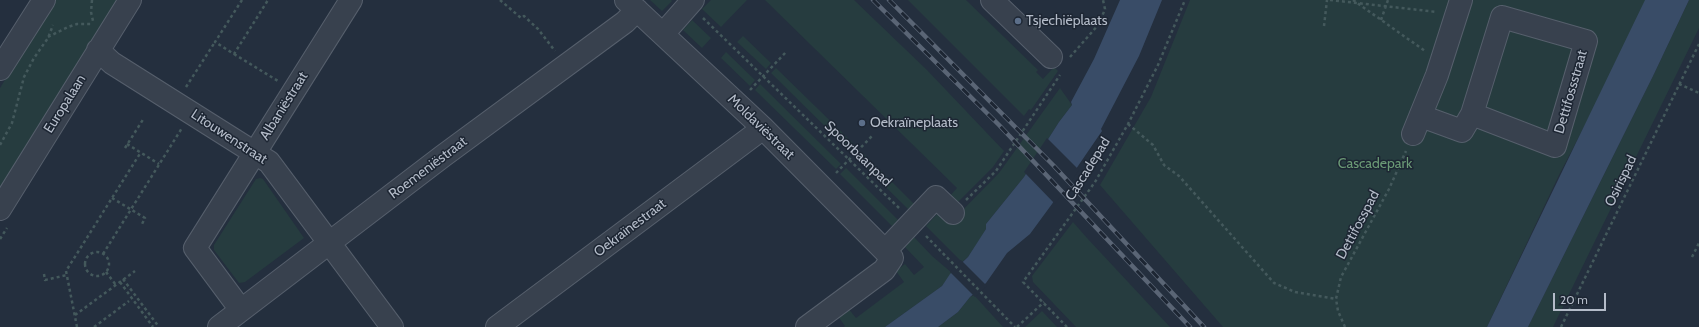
<!DOCTYPE html>
<html>
<head>
<meta charset="utf-8">
<style>
	body { margin:0 }
	#map { position:relative; width:1699px; height:327px; overflow:hidden; background:#242f3e; font-family:Cabin,sans-serif }
	canvas { display:block }
	.scale { position:absolute; left:1553px; top:293px; width:53px; height:18px; box-sizing:border-box; border:2px solid #b4bcc9; border-top:0; padding-left:5px; font-size:12px; line-height:14px; white-space:nowrap; color:#b4bcc9; -webkit-text-stroke:3px #1d2633; paint-order:stroke }
</style>
</head>
<body>
<div id="map">
<canvas width="1699" height="327"></canvas>
<div class="scale">20 m</div>
</div>
<script>
const g = document.querySelector('canvas').getContext('2d');
g.lineJoin = 'round';
function paint(path, color) { g.fillStyle = color; g.fill(path, 'evenodd'); }
const toPath = rows => new Path2D(rows.map(r => 'M' + r).join(''));
function stroke(path, color, width, dash) { g.strokeStyle = color; g.lineWidth = width; g.lineCap = dash ? 'butt' : 'round'; g.setLineDash(dash || []); g.stroke(path); }
function drawText(font, color, halo, rows, align = 'center') {
  g.font = font + ' Cabin,sans-serif'; g.lineWidth = 3; g.setLineDash([]); g.textBaseline = 'middle'; g.strokeStyle = halo; g.fillStyle = color; for (const [text, x, y, turn = 0] of rows) {
    g.save(); g.translate(x, y); g.rotate((+turn || 0) * Math.PI / 180); g.textAlign = isNaN(turn) ? turn : align; if (halo) g.strokeText(text, 0, 0); g.fillText(text, 0, 0); g.restore();
  }
}
const green = toPath([
	[54,0,123,0,0,188,0,88],
	[650,0,671,0,672,1,662,11],
	[711,0,747,0,721,27,702,9],
	[765,0,854,0,927,70,1004,151,993,167,955,205,948,198,957,188],
	[908,0,966,0,1038,70,1036,72,1043,79,1054,67,1058,71,1031,110,1029,109,1024,116],
	[1190,0,1650,0,1559,175,1487,327,1223,327,1100,185,1151,97],
	[1689,0,1699,0,1699,28,1553,327,1528,327,1654,74],
	[692,20,711,38,702,48,683,30],
	[743,36,771,63,766,69,737,42],
	[726,52,755,80,750,86,721,58],
	[776,68,857,147,852,153,771,73],
	[760,84,841,164,836,169,755,90],
	[1060,88,1072,105,1059,122,1024,177,986,224,986,229,982,236,968,257,962,262,926,226,940,211,951,222,999,173],
	[862,152,914,204,908,209,856,158],
	[846,168,898,220,892,226,840,174],
	[260,178,263,179,304,238,245,282,239,283,214,250,214,245,256,179],
	[1073,222,1087,238,1170,327,1076,327,1033,282,1032,276],
	[914,237,932,256,952,273,942,286,885,327,844,327,845,326,837,315,847,307,856,318,904,282,896,271,905,264,914,275,924,267,905,247],
	[974,295,1003,327,938,327,958,312,970,297],
	[1042,311,1057,327,1025,327]
]);
const water = toPath([
	[1120,0,1162,0,1139,56,1101,129,1102,131,1052,204,1030,234,1007,253,986,283,970,297,958,312,938,327,885,327,942,286,950,274,968,257,986,229,986,224,1024,177,1059,122,1072,105,1071,102,1094,59],
	[1645,0,1689,0,1654,74,1528,327,1487,327]
]);
const pier = toPath([
	[1047,138,1079,170,1055,204,1024,172],
	[961,260,987,286,975,297,950,272]
]);
const path = toPath([
	[92,0,91,12,93,21],
	[242,0,215,42,234,54,268,0],
	[500,0,521,18,524,16,538,29,555,51],
	[1330,0,1437,12],
	[1353,0,1425,51],
	[703,18,899,208],
	[1381,20,1388,0],
	[1324,26,1327,0],
	[48,37,68,27,77,24,92,24],
	[234,54,278,81],
	[1070,57,1099,24,1105,9,1103,0],
	[1679,84,1699,93],
	[186,87,215,42],
	[750,90,787,51],
	[1128,124,1153,145,1164,165,1179,176,1274,283,1295,292,1336,299],
	[127,144,159,164],
	[0,145,12,123,24,77,34,58,48,38,53,25],
	[125,148,144,118],
	[836,173,873,135],
	[112,198,145,218,142,224],
	[966,200,996,171,1060,75],
	[926,236,1015,327],
	[0,239,7,228],
	'85 264a12 12 0 1 1 24 0a12 12 0 1 1-24 0Z',
	[103,254,182,128],
	[1692,257,1699,243],
	[106,272,116,285],
	[44,274,45,280,67,275],
	[123,279,159,327],
	[120,282,153,327],
	[75,315,135,271],
	[77,327,66,271,141,152],
	[94,327,129,301],
	[1017,327,1044,302],
	[1067,327,1023,282,1095,182,1128,124,1158,65,1185,0],
	[1345,327,1338,311,1336,299,1341,277,1389,189,1406,151],
	[1561,327,1699,44]
]);
const minor = toPath([
	[626,0,762,127,892,258,884,270,807,327],
	[992,0,1051,57],
	[1502,17,1586,41,1555,146,1472,114,1502,17],
	[663,34,693,0],
	[98,50,112,63,269,162,392,327],
	[0,69,44,0],
	[1421,116,1462,131,1472,114],
	[1413,134,1437,75,1461,0],
	[0,209,130,0],
	[885,251,936,197,953,213],
	[241,310,195,248,351,0],
	[219,327,443,156,625,22,637,10],
	[497,327,758,132,762,127]
]);
const rail = toPath([
	[873,0,999,125,1190,327],
	[889,0,1053,165,1204,327]
]);
const markers = [
	[1018,21,4,"#5c6f8a"],
	[862,123,4,"#5c6f8a"]
];
const poiNames = [
	["Tsjechiëplaats",1026,21],
	["Oekraïneplaats",870,123]
];
const streetNames = [
	["Dettifossstraat",1571,92,-74],
	["Europalaan",65,104,-58],
	["Albaniëstraat",284,106,-58],
	["Moldaviëstraat",761,127,44],
	["Litouwenstraat",229,137,33],
	["Spoorbaanpad",858,154,44],
	["Roemeniëstraat",428,168,-37],
	["Cascadepad",1088,169,-58],
	["Osirispad",1621,181,-64],
	["Dettifosspad",1358,225,-62],
	["Oekraïnestraat",630,228,-37]
];
const parkNames = [
	["Cascadepark",1375,164]
];
paint(green, '#263c3f');
paint(water, '#394c67');
paint(pier, '#242f3e');
stroke(minor, '#565f6c', 24);
stroke(path, '#44595c', 2.5, [3, 3]);
stroke(minor, '#38414e', 22);
stroke(rail, '#5a6575', 4.5);
stroke(rail, '#1d2633', 3, [9]);
for (const [x, y, r, color] of markers) { const dot = new Path2D(); dot.arc(x, y, r, 0, 2 * Math.PI); g.fillStyle = color; g.fill(dot); stroke(dot, '#1d2633', 1.5); }
drawText('14px', '#b4bcc9', '#1d2633', poiNames, 'left');
drawText('14px', '#b4bcc9', '#1d2633', streetNames);
drawText('14px', '#6b9a76', '#1d2633', parkNames);
</script>
</body>
</html>
